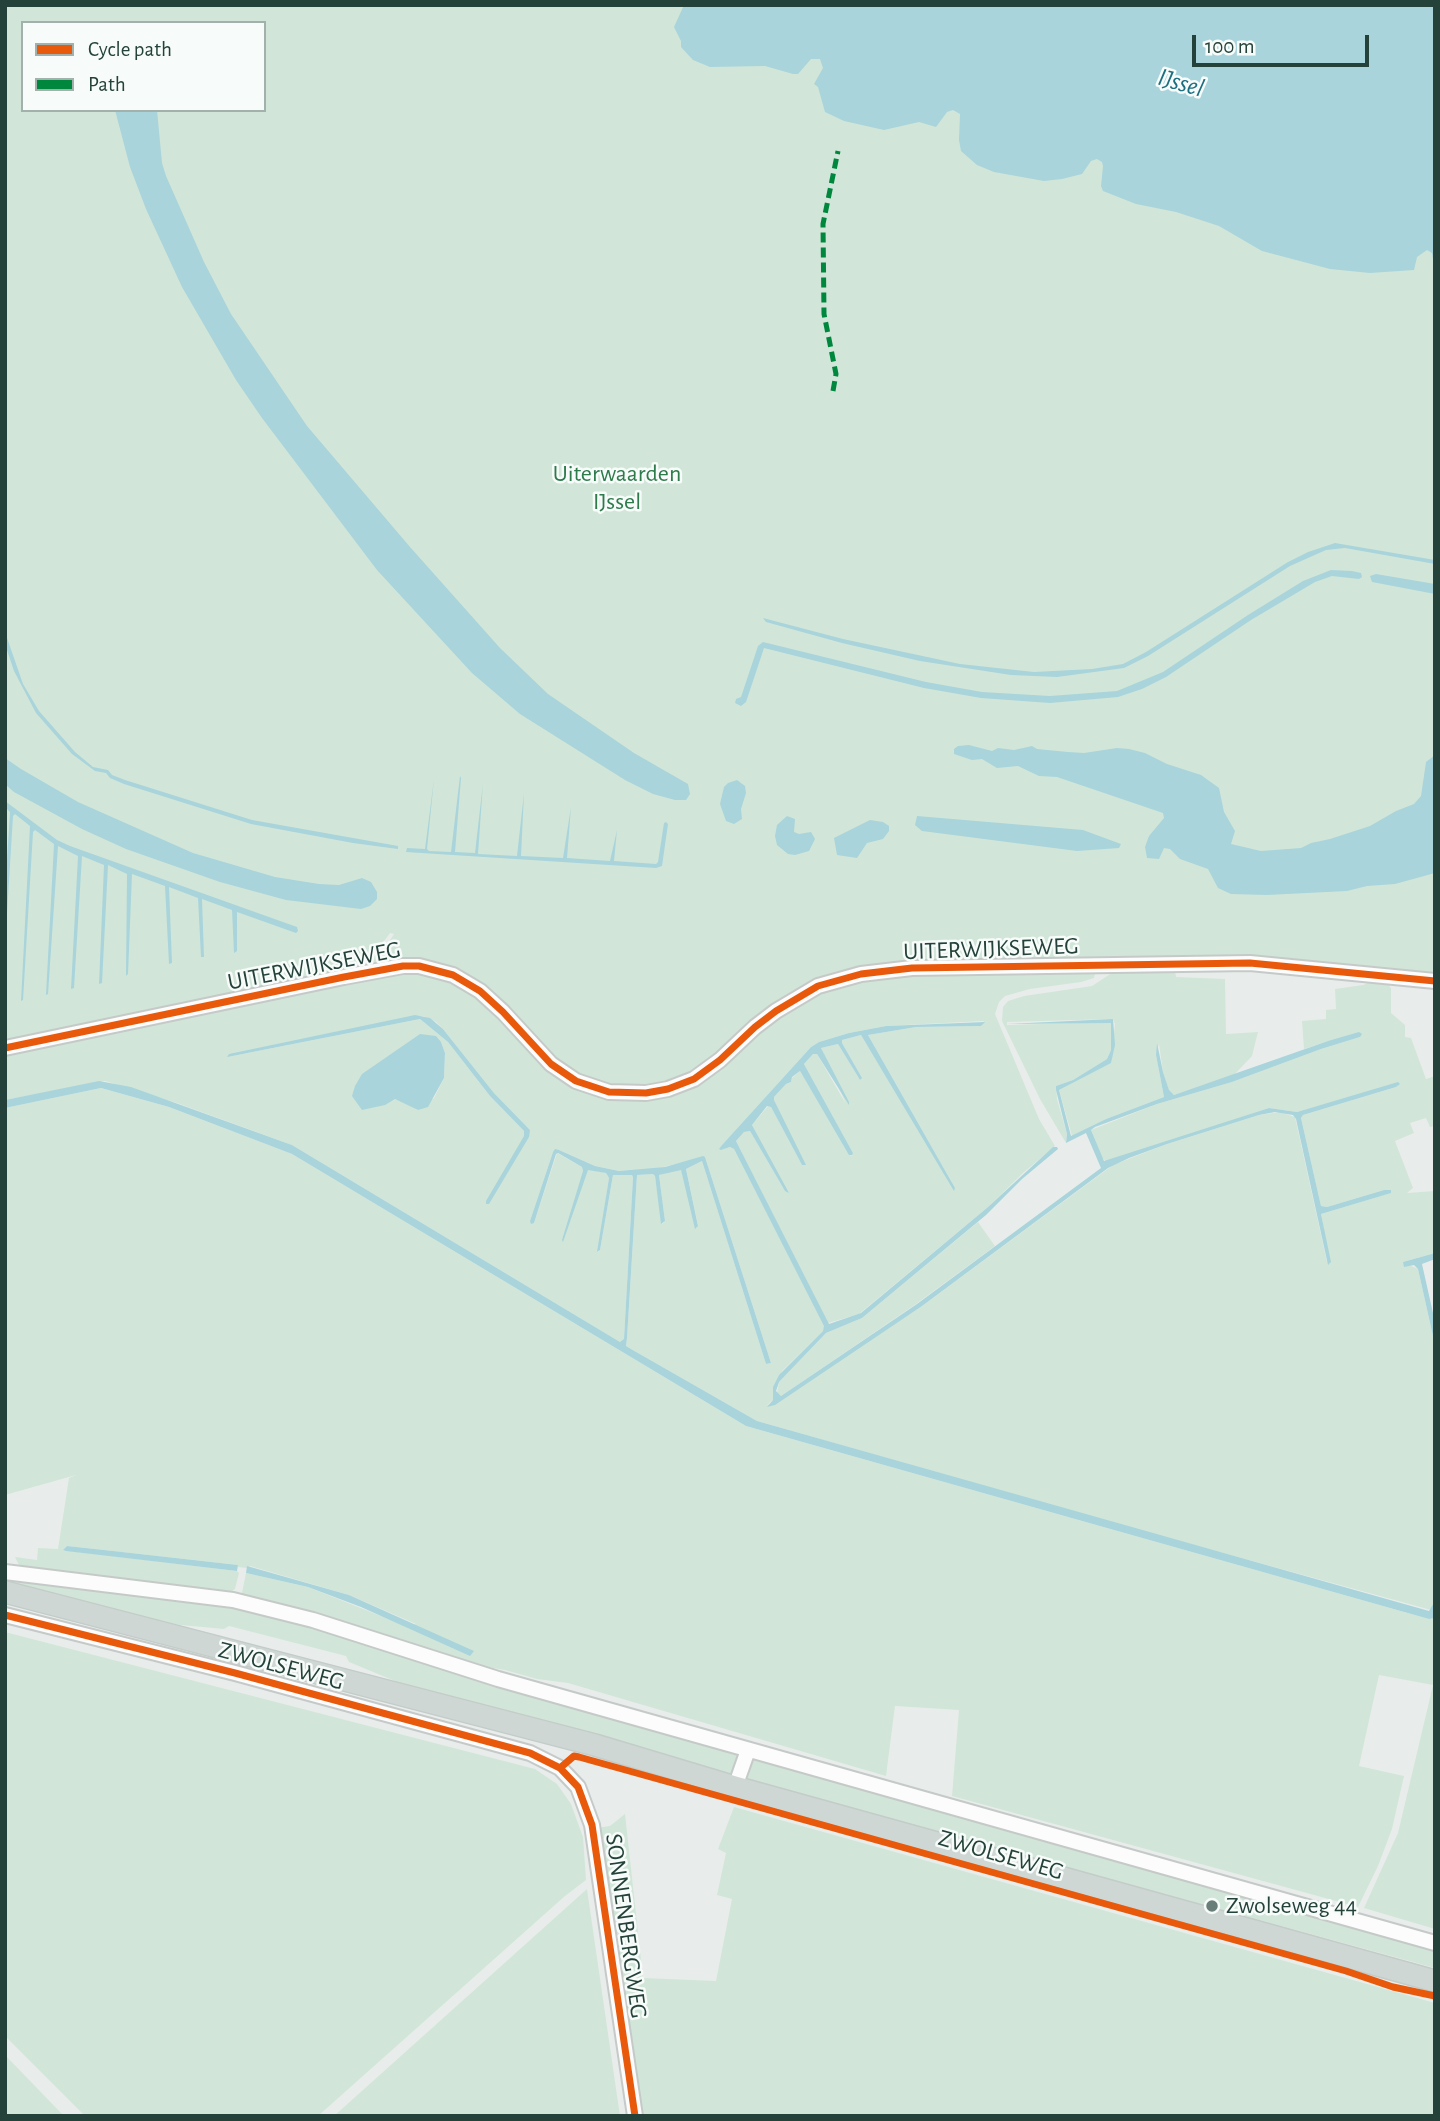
<!DOCTYPE html>
<html>
<head>
<meta charset="utf-8">
<style>
	body { margin:0 }
	#map { position:relative; width:1440px; height:2121px; overflow:hidden; background:#e8edeb; font-family:"Alegreya Sans",sans-serif }
	canvas { display:block }
	.frame { position:absolute; inset:0; border:7px solid #24423a; pointer-events:none }
	.legend { position:absolute; left:21px; top:21px; width:245px; height:91px; box-sizing:border-box; background:#f7fbf9; border:2px solid #a3b1ad; margin:0; padding:9px 12px; list-style:none; font-size:21px; color:#24423a }
	.legend li { display:flex; align-items:center; gap:14px; height:35px }
	.legend b { width:35px; border:2px solid #a3b1ad }
	.scale { position:absolute; left:1192px; top:35px; width:177px; height:32px; box-sizing:border-box; border:4px solid #24423a; border-top:0; padding-left:9px; font-size:21px; line-height:24px; white-space:nowrap; color:#24423a; -webkit-text-stroke:5px #f7fbf9; paint-order:stroke }
</style>
</head>
<body>
<div id="map">
<canvas width="1440" height="2121"></canvas>
<div class="frame"></div>
<ul class="legend">
<li><b style="height:9px;background:#e8590c"></b>Cycle path</li>
<li><b style="height:9px;background:#00873e"></b>Path</li>
</ul>
<div class="scale">100 m</div>
</div>
<script>
const g = document.querySelector('canvas').getContext('2d');
g.lineJoin = 'round';
function paint(path, color) { g.fillStyle = color; g.fill(path, 'evenodd'); }
const toPath = rows => new Path2D(rows.map(r => 'M' + r).join(''));
function stroke(path, color, width, dash) { g.strokeStyle = color; g.lineWidth = width; g.lineCap = dash ? 'butt' : 'round'; g.setLineDash(dash || []); g.stroke(path); }
function drawText(font, color, halo, rows, align = 'center') {
  g.font = font + ' "Alegreya Sans",sans-serif'; g.lineWidth = 5; g.setLineDash([]); g.textBaseline = 'middle'; g.strokeStyle = halo; g.fillStyle = color; for (const [text, x, y, turn = 0] of rows) {
    g.save(); g.translate(x, y); g.rotate((+turn || 0) * Math.PI / 180); g.textAlign = isNaN(turn) ? turn : align; if (halo) g.strokeText(text, 0, 0); g.fillText(text, 0, 0); g.restore();
  }
}
const green = toPath([
	[5,5,710,5,1435,248,1435,976,1267,961,906,969,805,992,682,1082,617,1089,566,1071,463,975,362,966,387,945,394,934,390,933,385,940,342,975,5,1045],
	[23,23,264,23,264,110,23,110],
	[415,969,464,983,570,1081,660,1093,819,990,892,974,1093,969,1095,974,1094,978,1081,982,1030,989,1005,996,999,1002,995,1014,1039,1119,1055,1146,1023,1173,988,1207,859,1314,828,1323,736,1141,744,1132,750,1131,785,1191,752,1125,768,1106,771,1107,802,1165,774,1100,774,1097,786,1084,791,1082,792,1078,800,1071,851,1156,853,1153,804,1064,813,1054,817,1054,846,1104,821,1048,838,1044,860,1080,861,1077,842,1043,842,1040,861,1035,955,1188,868,1035,916,1027,981,1026,984,1021,886,1026,849,1033,819,1042,811,1047,722,1145,721,1150,730,1147,734,1149,825,1326,823,1331,782,1371,773,1400,766,1406,922,1306,1113,1165,1167,1144,1259,1115,1280,1112,1295,1117,1327,1262,1330,1264,1321,1214,1390,1193,1388,1190,1384,1190,1327,1207,1321,1206,1301,1118,1303,1115,1396,1087,1399,1083,1297,1112,1269,1108,1107,1162,1102,1158,1091,1130,1157,1104,1232,1082,1321,1049,1360,1037,1328,1041,1304,1049,1302,1021,1326,1019,1326,1010,1336,1009,1335,989,1363,985,1377,979,1388,982,1391,989,1391,1013,1405,1025,1405,1037,1411,1038,1426,1079,1435,1076,1435,1126,1430,1127,1426,1118,1410,1123,1414,1133,1395,1141,1413,1188,1407,1193,1435,1191,1435,1253,1403,1262,1418,1269,1435,1345,1435,1601,1431,1610,1150,1533,757,1421,631,1349,626,1346,627,1338,637,1175,653,1174,655,1176,662,1224,665,1221,659,1175,681,1169,696,1228,698,1225,686,1169,702,1161,766,1364,771,1363,705,1157,655,1169,619,1171,595,1166,559,1150,553,1152,530,1221,534,1223,557,1153,582,1167,583,1171,590,1169,606,1173,609,1178,598,1252,600,1250,613,1175,632,1175,633,1177,624,1340,620,1342,292,1145,177,1103,105,1081,5,1100,5,1052],
	[423,1016,436,1022,443,1029,494,1093,530,1130,524,1136,524,1131,490,1096,448,1042,420,1019,227,1057],
	[441,1042,445,1053,444,1078,434,1098,418,1110,404,1102,395,1099,392,1102],
	[1175,970,1176,977,1225,979,1226,1034,1258,1032,1252,1056,1234,1075,1174,1095,1169,1091,1163,1072,1159,1044,1156,1055,1164,1097,1106,1119,1072,1136,1059,1090,1111,1062,1115,1024,1113,1019,1007,1022,1007,1025,1109,1022,1111,1023,1111,1050,1107,1059,1073,1080,1056,1086,1057,1099,1067,1134,1066,1143,1040,1099,1002,1021,1003,1007,1008,1001,1024,996,1092,986,1115,971],
	[101,1088,169,1107,292,1154,746,1426,1429,1619,1435,1618,1435,1929,1364,1908,1398,1833,1433,1685,1379,1675,1359,1766,1404,1776,1392,1829,1378,1866,1358,1907,952,1796,959,1710,895,1706,886,1776,568,1683,537,1679,505,1670,458,1662,247,1600,242,1593,246,1573,308,1587,406,1626,416,1624,349,1595,250,1566,247,1568,238,1567,238,1565,67,1546,63,1550,237,1571,239,1573,235,1589,226,1595,29,1571,20,1567,15,1557,37,1560,38,1548,58,1549,69,1478,76,1475,5,1495,5,1108],
	[978,1222,995,1246,916,1304,781,1396,777,1393,779,1382,826,1333,862,1318],
	[5,1577,252,1608,741,1753,733,1776,436,1698,349,1662,346,1656,229,1626,224,1629,148,1622,5,1587],
	[5,1632,535,1769,557,1784,571,1804,583,1837,586,1880,565,1896,318,2116,85,2116,5,2036],
	[754,1757,1435,1947,1435,1968,747,1780],
	[734,1807,1435,2003,1435,2116,637,2116,596,1828,610,1826,625,1814,643,1978,716,1981,732,1899,717,1895,726,1853,718,1849],
	[587,1889,620,2116,334,2116,363,2090],
	[5,2055,64,2116,5,2116]
]);
const water = toPath([
	[684,5,1435,5,1435,271,1432,253,1427,250,1417,257,1414,270,1370,273,1330,269,1262,251,1219,226,1176,212,1136,204,1103,191,1101,186,1103,166,1102,162,1097,159,1091,161,1082,174,1062,179,1044,181,994,172,977,165,961,151,959,140,960,114,953,110,947,112,936,127,919,122,884,130,844,121,825,112,818,87,814,84,823,68,820,59,811,59,798,74,793,74,765,66,710,67,693,60,681,47,681,41,674,27],
	[115,110,157,110,162,163,166,176,204,262,231,314,307,426,410,547,500,648,548,694,634,753,688,784,690,794,686,800,675,800,653,794,625,780,520,714,472,673,377,570,262,418,236,380,182,287,146,209,130,167],
	[1335,543,1435,560,1435,564,1345,548,1326,550,1290,566,1148,656,1124,668,1057,677,1011,675,920,661,842,643,766,622,763,618,843,639,960,664,1034,672,1092,669,1123,664,1146,652,1288,562,1308,552],
	[1331,570,1352,571,1361,573,1362,577,1359,579,1332,576,1315,582,1251,620,1166,677,1142,689,1118,697,1050,703,981,698,924,688,764,648,746,702,741,706,735,703,736,699,741,697,758,646,763,642,926,682,982,692,1050,696,1117,691,1163,672,1248,615,1303,581],
	[1376,574,1435,584,1435,594,1372,582,1370,576],
	[5,632,23,684,39,711,75,752,93,767,108,770,112,775,125,780,252,820,398,846,398,849,353,843,251,824,124,784,110,778,106,773,95,771,72,754,36,713,14,671,5,644],
	[969,745,992,751,998,748,1014,750,1032,746,1037,749,1068,752,1084,753,1117,748,1129,749,1145,753,1167,764,1201,775,1219,788,1224,812,1235,831,1231,844,1261,851,1301,848,1311,843,1330,839,1370,826,1396,811,1414,804,1421,796,1426,762,1435,755,1435,873,1395,884,1367,886,1347,891,1267,895,1231,894,1218,888,1208,869,1180,859,1170,849,1164,848,1159,859,1147,858,1145,847,1149,836,1164,818,1163,813,1057,777,1039,776,1018,766,997,768,982,759,972,760,954,754,954,749,958,746],
	[5,758,21,769,78,802,193,853,275,877,319,884,339,885,362,878,371,882,377,892,377,899,370,906,361,909,286,900,220,882,126,849,82,829,14,792,5,784],
	[460,776,461,778,455,852,475,853,483,783,478,854,517,856,524,793,521,856,563,858,571,807,567,858,610,861,617,830,614,861,656,864,658,862,664,823,666,822,668,824,662,866,656,868,406,852,407,848,425,849,434,779,427,849,429,851,451,852],
	[737,780,745,786,746,793,741,809,742,819,734,824,726,821,720,804,724,787,728,783],
	[5,801,57,840,70,846,297,927,298,931,296,933,237,912,237,951,234,953,232,910,202,899,204,957,201,957,198,898,169,887,172,963,169,964,165,886,132,874,128,974,126,976,127,874,108,865,102,983,99,984,104,865,82,856,74,988,71,989,78,856,58,846,48,994,46,995,54,844,35,830,33,832,23,1000,21,1001,30,826,15,814,13,816,5,946,5,891,10,812,5,807],
	[787,816,795,819,794,832,799,834,811,832,815,839,809,851,795,855,788,854,777,845,775,836,777,825],
	[917,816,1083,830,1121,844,1119,848,1077,851,922,831,915,825],
	[870,820,883,822,889,826,889,831,883,839,867,843,857,858,837,855,834,838],
	[415,1015,430,1018,443,1029,494,1093,530,1130,529,1137,489,1204,486,1204,486,1201,524,1136,524,1131,490,1096,448,1042,420,1019,227,1057,229,1054],
	[1113,1019,1115,1045,1111,1063,1059,1090,1071,1136,1106,1119,1164,1097,1156,1055,1157,1043,1163,1072,1169,1090,1174,1095,1328,1041,1359,1032,1362,1034,1360,1037,1321,1049,1232,1082,1157,1104,1095,1127,1091,1130,1104,1161,1269,1108,1297,1112,1398,1082,1400,1084,1396,1087,1303,1115,1301,1118,1321,1206,1327,1207,1384,1190,1391,1190,1391,1193,1321,1214,1331,1262,1328,1265,1296,1119,1293,1115,1275,1112,1259,1115,1167,1144,1129,1158,1108,1168,922,1306,775,1405,767,1407,773,1400,773,1387,779,1375,823,1331,824,1326,734,1149,730,1147,721,1150,719,1149,722,1145,811,1047,819,1042,849,1033,886,1026,985,1022,981,1026,916,1027,868,1035,955,1188,954,1191,861,1035,842,1040,842,1043,862,1078,860,1080,838,1044,821,1048,849,1102,849,1105,817,1054,813,1054,804,1064,853,1153,852,1155,849,1155,800,1071,792,1077,791,1082,786,1084,774,1097,774,1100,806,1165,802,1165,771,1107,767,1106,752,1125,789,1193,785,1191,750,1131,744,1132,736,1141,829,1324,861,1313,988,1207,1053,1147,1057,1147,1058,1149,1022,1179,986,1215,862,1318,826,1333,779,1382,776,1391,781,1396,917,1304,1101,1168,1086,1133,1066,1143,1067,1134,1056,1090,1056,1086,1073,1080,1107,1059,1111,1050,1111,1023,1006,1024],
	[420,1034,436,1036,441,1042,445,1053,444,1078,428,1107,418,1110,395,1099,385,1105,362,1110,352,1096,355,1086,362,1074],
	[99,1081,131,1087,292,1145,620,1342,624,1339,633,1177,632,1175,613,1175,600,1250,597,1252,609,1178,606,1173,588,1170,563,1242,562,1240,583,1171,582,1167,558,1153,556,1154,534,1223,531,1224,530,1221,553,1152,555,1149,559,1150,595,1166,619,1171,665,1167,703,1156,705,1157,771,1363,766,1364,702,1161,686,1169,698,1226,695,1229,681,1170,659,1175,665,1221,661,1224,655,1176,653,1174,637,1175,627,1338,626,1346,631,1349,757,1421,1429,1611,1435,1601,1435,1618,1429,1619,746,1426,292,1154,169,1107,101,1088,5,1108,5,1100],
	[1435,1253,1435,1259,1422,1264,1435,1322,1435,1345,1418,1269,1414,1265,1404,1267,1403,1262],
	[67,1546,113,1551,238,1565,237,1571,66,1551,63,1550],
	[247,1566,349,1595,474,1651,470,1656,361,1607,308,1587,246,1573]
]);
const street = toPath([
	[5,1048,344,977,403,966,419,966,453,975,480,991,503,1012,551,1064,576,1081,609,1092,646,1093,668,1089,694,1079,720,1060,755,1027,776,1011,818,986,861,974,912,968,1250,963,1435,981],
	[5,1572,233,1600,313,1620,498,1679,1435,1943],
	[5,1615,235,1673,530,1753,560,1768,578,1787,592,1825,635,2116],
	[735,1787,748,1750]
]);
const primary = toPath([
	[5,1592,595,1745,735,1787,1435,1981]
]);
const quiet = toPath([
	[833,391,836,374,824,314,823,224,838,151]
]);
const cycleway = toPath([
	[5,1048,344,977,403,966,419,966,453,975,480,991,503,1012,551,1064,576,1081,609,1092,646,1093,668,1089,694,1079,720,1060,755,1027,776,1011,818,986,861,974,912,968,1250,963,1435,981],
	[5,1615,235,1673,530,1753,560,1768,578,1787,592,1825,635,2116],
	[560,1768,574,1756,579,1757,1346,1971,1393,1987,1435,1996]
]);
const markers = [
	[1212,1906,7,"#697e78"]
];
const parkNames = [
	["Uiterwaarden",617,474],
	["IJssel",617,502]
];
const streetNames = [
	["UITERWIJKSEWEG",991,949,-2],
	["UITERWIJKSEWEG",314,966,-11],
	["ZWOLSEWEG",281,1666,15],
	["ZWOLSEWEG",1001,1855,16],
	["SONNENBERGWEG",626,1926,82]
];
const poiNames = [
	["Zwolseweg 44",1226,1906]
];
const waterNames = [
	["IJssel",1181,83,16]
];
paint(green, '#d1e6d8');
paint(water, '#a9d4db');
stroke(street, '#c5cac8', 18);
stroke(primary, '#c3ccc9', 24);
stroke(street, '#fcfcfc', 14);
stroke(primary, '#cfd7d5', 21);
stroke(quiet, '#00873e', 5, [10, 5]);
stroke(cycleway, '#e8590c', 7);
for (const [x, y, r, color] of markers) { const dot = new Path2D(); dot.arc(x, y, r, 0, 2 * Math.PI); g.fillStyle = color; g.fill(dot); stroke(dot, '#f7fbf9', 2.5); }
drawText('24px', '#2d7a4b', '#f7fbf9', parkNames);
drawText('24px', '#24423a', '#f7fbf9', streetNames);
drawText('24px', '#24423a', '#f7fbf9', poiNames, 'left');
drawText('italic 26px', '#1c6f80', '#f7fbf9', waterNames);
</script>
</body>
</html>
